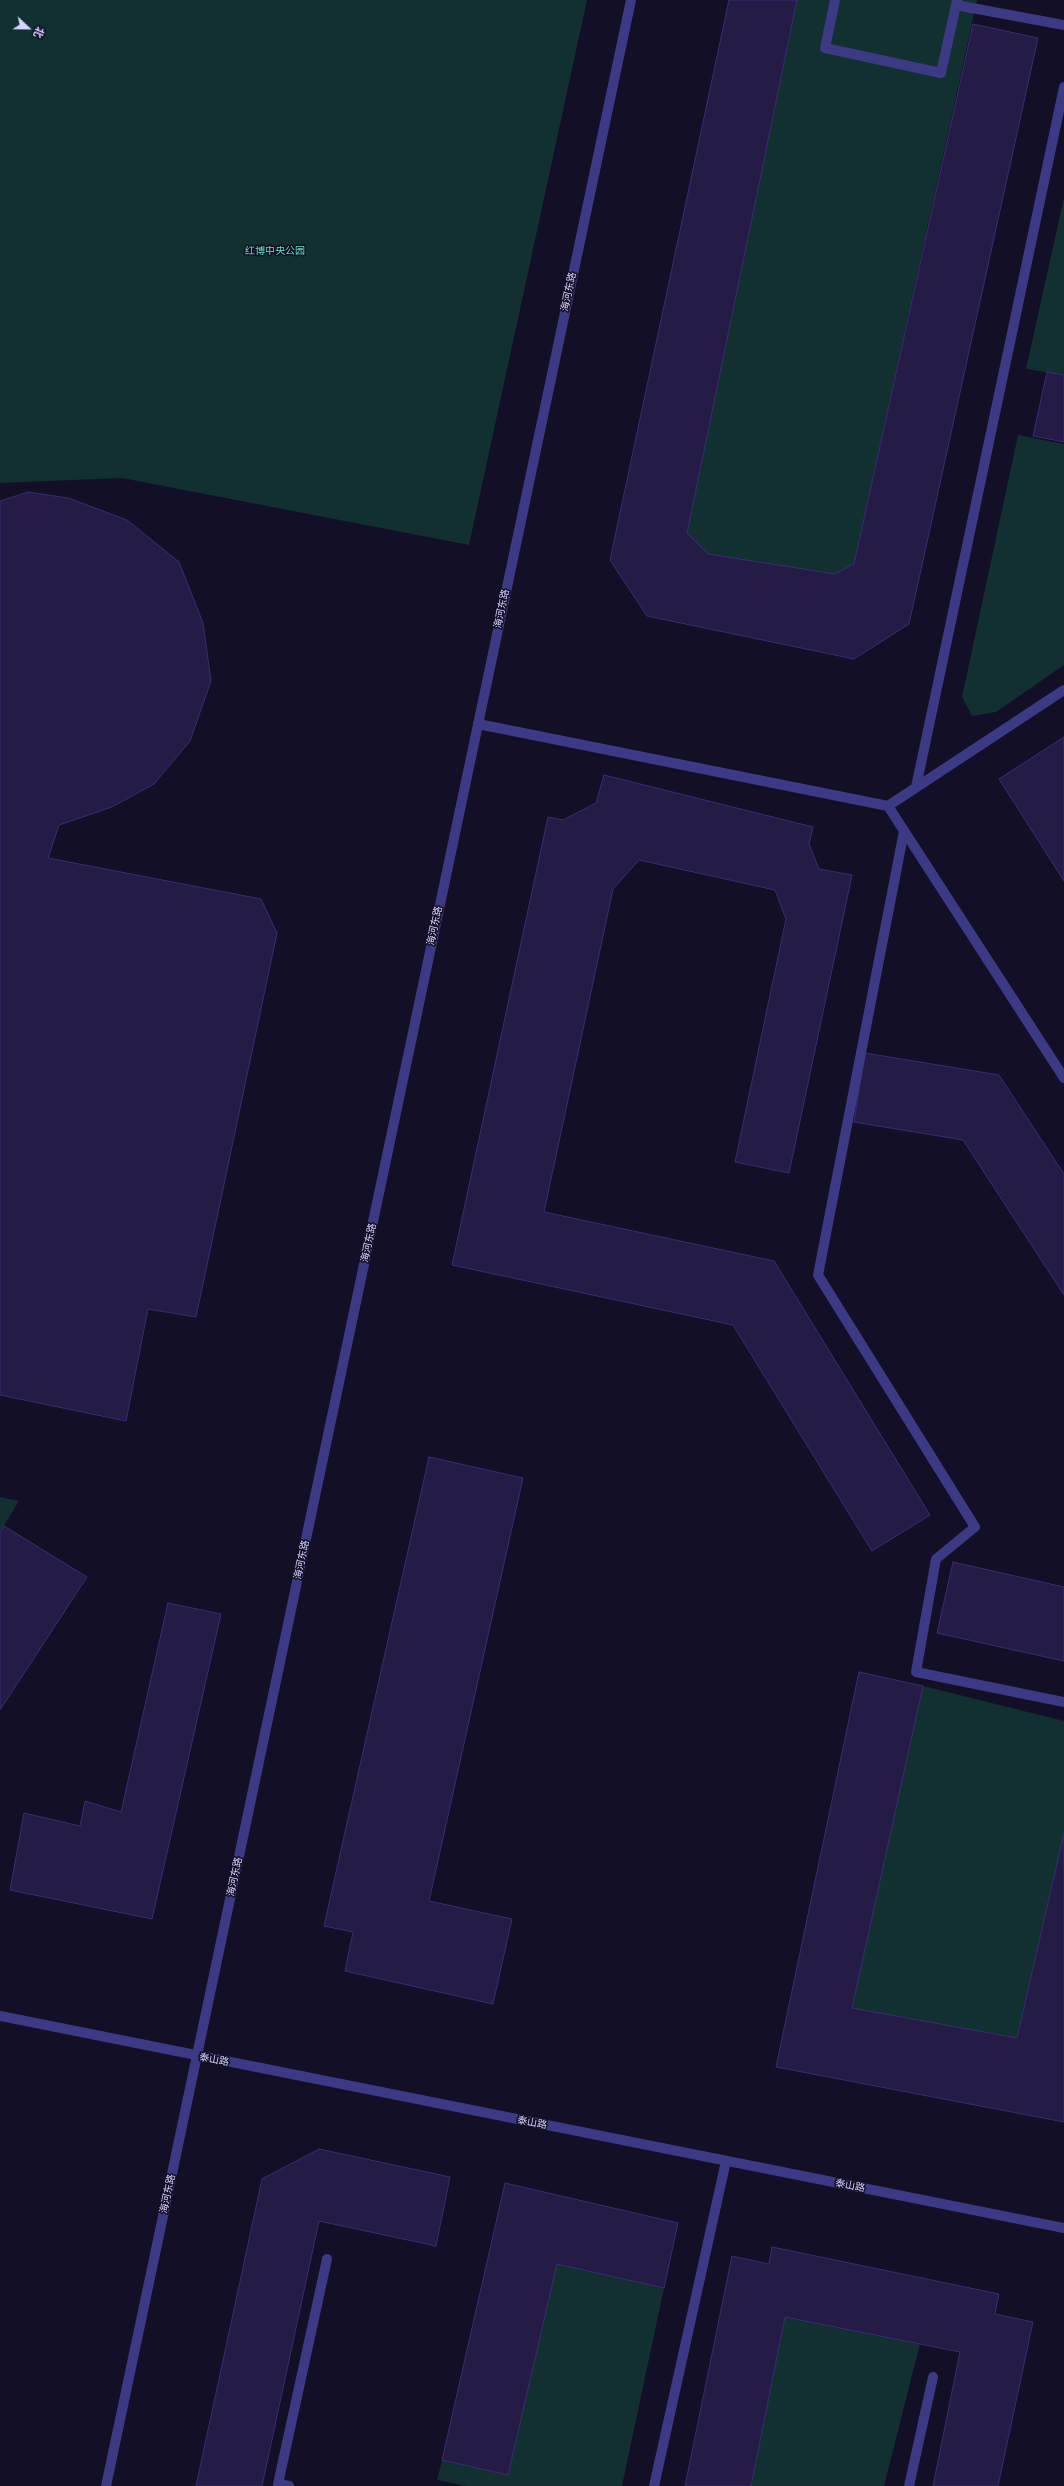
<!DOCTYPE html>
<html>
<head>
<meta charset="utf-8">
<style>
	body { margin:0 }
	#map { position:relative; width:1064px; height:2486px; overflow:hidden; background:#130f26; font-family:"Archivo Narrow","Noto Sans SC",sans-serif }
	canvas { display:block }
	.north { position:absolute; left:8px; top:8px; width:40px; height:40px; -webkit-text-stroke:3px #130f26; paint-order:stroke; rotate:112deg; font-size:11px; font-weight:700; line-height:16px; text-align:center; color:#d9d4ff }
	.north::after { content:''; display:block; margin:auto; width:14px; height:18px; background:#d9d4ff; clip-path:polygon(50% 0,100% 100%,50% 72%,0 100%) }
</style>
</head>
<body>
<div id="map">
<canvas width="1064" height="2486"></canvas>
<div class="north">北</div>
</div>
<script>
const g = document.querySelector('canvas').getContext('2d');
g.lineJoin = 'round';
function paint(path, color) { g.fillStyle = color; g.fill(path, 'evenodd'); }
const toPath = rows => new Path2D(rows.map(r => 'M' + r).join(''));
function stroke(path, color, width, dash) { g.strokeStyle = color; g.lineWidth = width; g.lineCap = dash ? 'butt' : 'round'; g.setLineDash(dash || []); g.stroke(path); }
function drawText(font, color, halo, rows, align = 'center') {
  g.font = font + ' "Archivo Narrow","Noto Sans SC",sans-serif'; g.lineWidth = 3; g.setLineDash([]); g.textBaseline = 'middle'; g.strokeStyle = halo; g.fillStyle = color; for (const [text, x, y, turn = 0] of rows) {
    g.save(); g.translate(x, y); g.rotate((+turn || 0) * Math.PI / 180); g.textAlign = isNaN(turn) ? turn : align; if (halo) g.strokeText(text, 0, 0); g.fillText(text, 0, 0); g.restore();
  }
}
const green = toPath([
	[0,0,587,0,469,545,122,478,0,483],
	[797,0,977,0,854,564,835,574,708,554,687,533],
	[1064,197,1064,375,1026,369],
	[1018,435,1064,444,1064,665,996,712,972,716,962,697],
	[0,1497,19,1501,0,1532],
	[923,1686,1064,1721,1064,1833,1017,2038,852,2008],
	[557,2264,664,2288,622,2486,466,2486,437,2480,442,2460,508,2475],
	[785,2317,920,2344,884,2486,751,2486]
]);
const building = toPath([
	[729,0,797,0,687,533,708,554,835,574,854,564,973,24,1038,38,909,624,854,659,647,616,610,560,729,0],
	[1047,372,1064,375,1064,442,1033,436,1047,372],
	[28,492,68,498,127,520,179,562,203,623,211,681,190,741,154,784,112,807,59,825,48,858,261,899,277,933,196,1317,148,1309,126,1421,0,1395,0,501,28,492],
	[1064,737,1064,881,999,779,1064,737],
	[604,775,813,827,809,844,819,869,852,875,789,1173,735,1162,786,919,775,890,639,860,613,889,544,1212,774,1261,930,1515,872,1551,733,1325,452,1265,548,817,563,820,596,803,604,775],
	[865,1053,999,1075,1064,1174,1064,1295,963,1140,854,1122,865,1053],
	[429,1457,523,1478,429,1901,512,1919,493,2004,345,1971,353,1932,324,1926,429,1457],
	[4,1526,87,1577,0,1710,0,1532,4,1526],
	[953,1562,1064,1587,1064,1661,937,1633,953,1562],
	[168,1603,221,1614,152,1919,10,1890,24,1813,80,1826,85,1801,121,1812,168,1603],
	[859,1672,923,1686,852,2008,1017,2038,1064,1833,1064,2122,776,2067,859,1672],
	[319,2149,450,2177,436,2246,319,2221,262,2486,196,2486,262,2179,319,2149],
	[505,2183,678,2223,664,2288,557,2264,508,2475,442,2460,505,2183],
	[772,2247,999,2294,995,2314,1033,2322,998,2486,933,2486,960,2352,785,2317,751,2486,685,2486,732,2256,769,2264,772,2247]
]);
const service = toPath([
	[835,0,825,48,941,73,956,5],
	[957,0,956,5,1064,25],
	[916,787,1064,87],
	[904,831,818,1275,975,1527,936,1559,916,1672,1064,1702],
	[289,2486,278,2484,327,2259],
	[654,2486,726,2161],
	[909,2486,933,2377]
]);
const minor = toPath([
	[1064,690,888,806,1064,1078],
	[478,724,888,806],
	[0,2016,1064,2228]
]);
const tertiary = toPath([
	[106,2486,631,0]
]);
const parkNames = [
	["红博中央公园",275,251]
];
const streetNames = [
	["海河东路",569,292,-78],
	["海河东路",502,609,-78],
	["海河东路",435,926,-78],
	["海河东路",369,1243,-78],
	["海河东路",302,1560,-78],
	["海河东路",235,1877,-78],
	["泰山路",214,2060,11],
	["泰山路",532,2123,11],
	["泰山路",850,2186,11],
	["海河东路",168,2194,-78]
];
paint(green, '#12302f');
paint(building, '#241b47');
stroke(building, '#3b2d73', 1);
stroke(service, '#3d3a85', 10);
stroke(minor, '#3d3a85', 10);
stroke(tertiary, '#3d3a85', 10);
drawText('10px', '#5fe0c0', '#130f26', parkNames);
drawText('10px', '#d9d4ff', '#130f26', streetNames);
</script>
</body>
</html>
